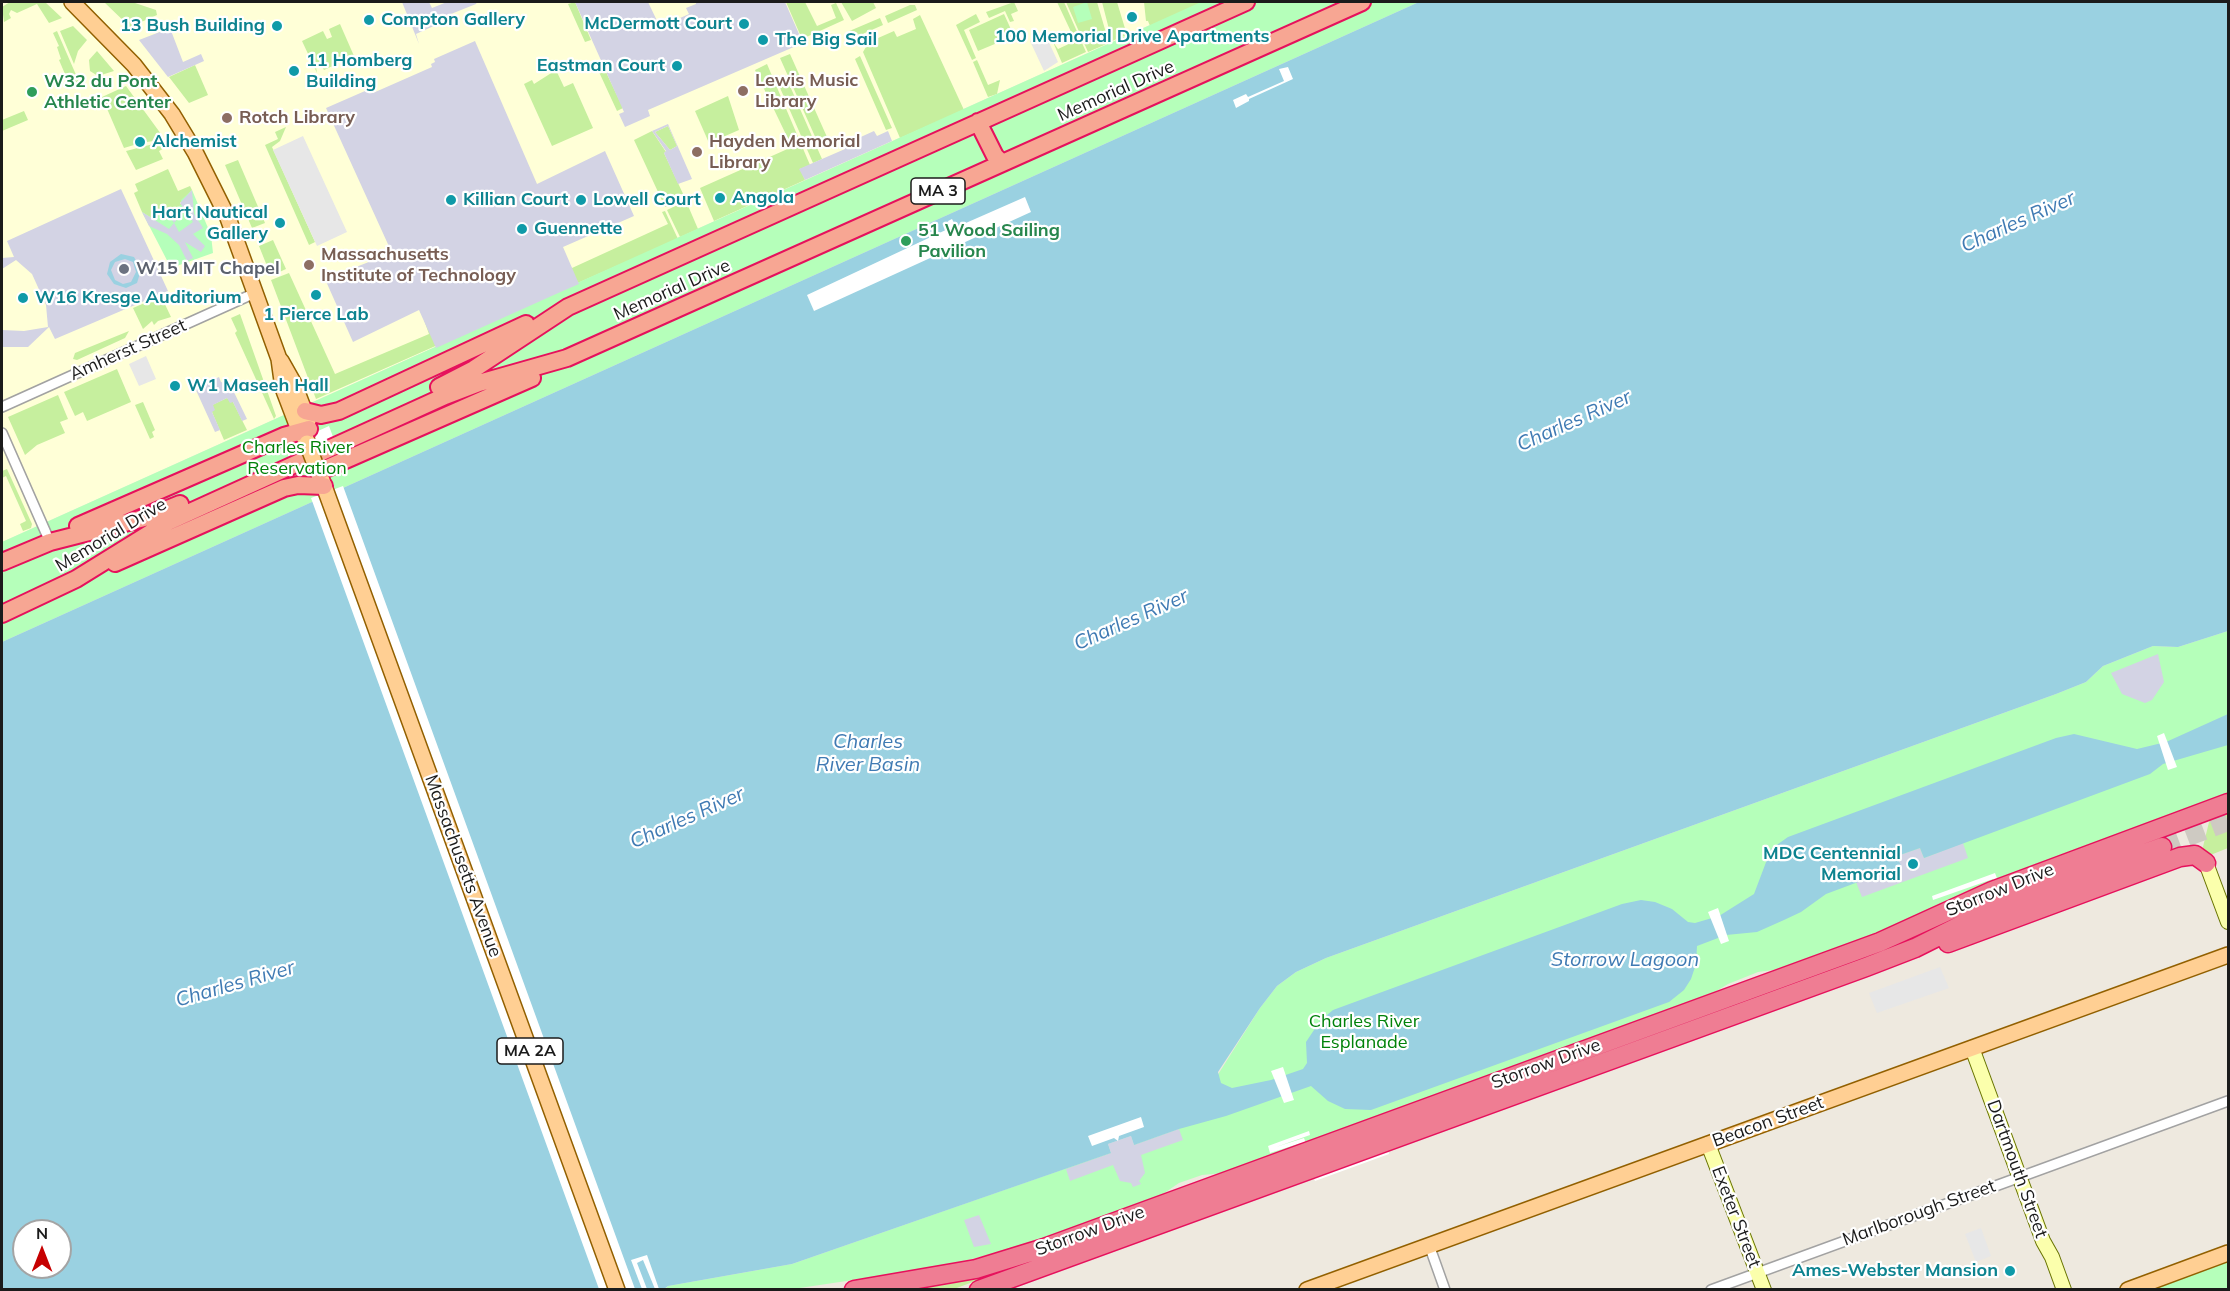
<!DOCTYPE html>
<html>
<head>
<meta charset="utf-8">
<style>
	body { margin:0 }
	#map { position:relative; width:2230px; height:1291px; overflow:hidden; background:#eee9df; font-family:Mulish,sans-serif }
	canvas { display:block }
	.frame { position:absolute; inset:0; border:3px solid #1b1b1b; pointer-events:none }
	.north { position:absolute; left:12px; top:1219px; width:60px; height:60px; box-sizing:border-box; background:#fff; border:2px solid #a4a4a4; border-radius:50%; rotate:0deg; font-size:16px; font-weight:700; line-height:24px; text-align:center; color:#1b1b1b }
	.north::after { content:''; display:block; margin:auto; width:21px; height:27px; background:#c60001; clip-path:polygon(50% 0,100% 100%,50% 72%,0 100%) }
</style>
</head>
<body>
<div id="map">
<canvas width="2230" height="1291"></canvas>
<div class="frame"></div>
<div class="north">N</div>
</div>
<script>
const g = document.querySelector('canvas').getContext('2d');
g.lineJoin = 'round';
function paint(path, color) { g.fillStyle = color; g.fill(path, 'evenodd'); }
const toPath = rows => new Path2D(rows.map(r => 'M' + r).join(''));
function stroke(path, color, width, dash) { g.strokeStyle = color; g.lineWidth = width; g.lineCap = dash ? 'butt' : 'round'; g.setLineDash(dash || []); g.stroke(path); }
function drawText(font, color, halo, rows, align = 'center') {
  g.font = font + ' Mulish,sans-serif'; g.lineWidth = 4.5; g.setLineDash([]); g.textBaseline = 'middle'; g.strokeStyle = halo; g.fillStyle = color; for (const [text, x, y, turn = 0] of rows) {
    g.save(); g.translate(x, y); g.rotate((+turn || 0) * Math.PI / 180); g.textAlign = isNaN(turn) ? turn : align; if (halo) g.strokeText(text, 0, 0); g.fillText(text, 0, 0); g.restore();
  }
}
const education = toPath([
	[2,2,1201,2,2,542]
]);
const grass = toPath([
	[10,2,45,2,62,18,49,23,37,4,17,13,11,10,9,14,11,18,4,22,2,7],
	[104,2,132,2,156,10,157,15,130,27],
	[575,2,591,40,585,42,568,4],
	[786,2,805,2,817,26,836,18,831,5,836,3,844,20,802,39],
	[841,2,873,2,876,8,852,21],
	[1014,2,1018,11,1011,14,1014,21,1010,22,1005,11,989,18,986,12],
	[1057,2,1064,2,1086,52,1062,63,1053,42,1058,49,1073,42,1073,36],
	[1066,2,1097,2,1109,43,1088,52],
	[1102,2,1117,2,1127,35,1112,41],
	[1144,2,1204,2,1150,26,1148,21,1146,21],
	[910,5,915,5,917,10,888,23,885,16],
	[976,14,980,22,964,30,976,58,972,60,956,25],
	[1004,14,1014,36,978,51,969,30],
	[920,15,964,110,900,138,863,52,869,42,894,31,897,37,916,29,913,19],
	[880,18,883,25,851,39,847,32],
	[340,24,354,56,324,70,321,65,316,67,317,73,302,41,323,31,327,39,332,37,329,29],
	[73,26,87,40,78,51,74,64,60,31],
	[57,31,80,84,71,88,59,60,61,59,57,47,59,46,53,33],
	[97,51,114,71,98,76,90,71,89,60],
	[790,54,827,137,817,141,780,58],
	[860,56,892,128,886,130,855,59],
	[977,60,988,85,1000,80,997,94,988,97,973,62],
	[767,64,810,165,800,169,805,180,714,221,700,188,792,147,755,70],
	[195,65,208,95,189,103,169,77],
	[556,70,564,87,573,83,593,128,552,146,524,84,532,80,534,84],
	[605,70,623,108,617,111,599,72],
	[786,77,822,159,813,163,777,81],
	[126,86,161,134,160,140,147,142,140,135,135,138,134,145,124,148,102,97],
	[728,96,739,130,709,143,695,111],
	[24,111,28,120,2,131,2,120],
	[668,126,677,146,670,150,655,132],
	[286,127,280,141,272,147,315,242,309,245,265,145,278,139,275,132],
	[652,131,666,152,664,153,685,198,665,207,634,140],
	[165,141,168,146,159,151,163,159,136,170,126,151],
	[238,160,265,223,252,228,225,165],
	[168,169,178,191,190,186,192,190,180,203,183,207,169,229,142,212,134,193,138,191,135,184],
	[686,201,698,229,680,237,667,210],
	[665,211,678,239,557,292,572,268,668,224,662,212],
	[273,240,286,269,271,276,259,246],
	[400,252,458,336,316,399,271,280,289,273,335,374,429,334],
	[161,296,171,317,158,321,154,325,152,321,143,329,133,308],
	[240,314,276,416,274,419,235,333,237,331,231,318],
	[129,331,125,338,77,360,73,359,75,353],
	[117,369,131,402,87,421,83,412,75,416,64,392],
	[58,395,68,419,60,422,65,433,37,445,25,455,8,417],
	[227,398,233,402,247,430,224,440,212,412,212,405],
	[143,402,155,430,152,432,154,437,150,439,135,405],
	[7,469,32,524,31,528,23,531,20,524,26,521,6,476,2,478,2,471],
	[2228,812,2228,848,2208,856,2202,851,2210,818],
	[1000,1272,954,1289,906,1290,945,1285]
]);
const park = toPath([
	[1087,2,1092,19,1078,23,1073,7],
	[1201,2,1419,2,2,642,2,542],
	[192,190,211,235,213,253,171,268,142,212,152,218,158,216,181,205,181,200],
	[2228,631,2228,794,1985,884,1863,939,1781,969,1758,972,1728,984,1708,996,1224,1173,1202,1175,1179,1183,1160,1196,1019,1247,940,1267,793,1289,664,1290,668,1286,792,1264,1179,1129,1217,1076,1260,1008,1277,986,1296,972,1326,958,2056,694,2086,682,2103,666,2153,646,2178,647],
	[2228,1261,2228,1289,2150,1289]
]);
const parking = toPath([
	[1039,35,1042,38,1046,36,1058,62,1044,71,1030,41],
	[303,136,347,232,317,246,273,150],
	[146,356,156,379,139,386,129,364],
	[1940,967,1949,988,1877,1013,1869,993],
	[1981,1228,1991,1256,1976,1262,1965,1234]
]);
const plaza = toPath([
	[402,2,429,2,432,8,447,2,477,2,476,4,446,16,447,20,416,34,419,44],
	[575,2,648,2,660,27,689,14,686,8,696,4,696,2,785,2,803,43,648,110,650,116,625,127,619,114,624,112],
	[170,28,183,62,201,54,204,61,168,77,139,40],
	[475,41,537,184,605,151,634,216,563,247,579,284,556,294,436,348,419,310,353,342,325,279,392,253,326,108,365,91,371,91,373,93,432,67,431,64,435,62,434,59],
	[668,124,692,179,678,184,664,153,666,151,652,131],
	[668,126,677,146,670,150,655,132],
	[874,131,877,136,888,131,892,141,805,180,799,169,845,149,843,145],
	[121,189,168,291,55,339,49,327,28,347,2,347,2,330,24,331,48,327,46,305,32,274,16,260,2,269,2,258,14,257,7,241],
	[192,190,194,214,203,228,193,234,205,246,201,252,185,242,193,258,187,261,179,245,167,234,149,226,142,212,169,229,174,223,169,215,175,213,179,217,174,223,179,232,193,222,180,203],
	[219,377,221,382,231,386,247,419,242,421,233,402,230,403,227,398,213,405,215,410,212,412,220,430,215,432,195,388],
	[2158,654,2164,682,2152,700,2145,703,2122,694,2111,673],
	[1963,843,1968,858,1862,897,1856,882,1900,866,1897,856,1920,848,1924,858],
	[1179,1129,1183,1140,1141,1155,1145,1173,1139,1181,1141,1184,1133,1187,1131,1183,1120,1181,1113,1165,1070,1181,1066,1169,1111,1153,1108,1144,1131,1136,1134,1145],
	[979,1215,991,1244,974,1247,964,1220]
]);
const water = toPath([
	[1419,2,2228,2,2228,631,2178,647,2153,646,2103,666,2086,682,2056,694,1326,958,1296,972,1277,986,1260,1008,1218,1072,1221,1083,1232,1088,1271,1080,1303,1069,1307,1063,1306,1042,1320,1021,1333,1010,1622,904,1641,900,1655,902,1672,909,1688,922,1695,923,1719,916,1754,894,1771,849,1788,837,2056,738,2074,734,2137,749,2166,742,2228,714,2228,745,2163,764,2150,774,1924,858,1920,848,1897,856,1901,866,1826,894,1801,912,1784,920,1757,932,1726,935,1697,946,1696,964,1691,979,1684,990,1669,1002,1371,1110,1345,1109,1328,1101,1311,1086,1226,1116,1179,1129,1134,1145,1131,1136,1108,1144,1111,1153,792,1264,668,1286,664,1289,2,1289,2,642],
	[24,1231,60,1231,60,1267,24,1267],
	[121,254,134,257,141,270,137,283,126,288,114,284,107,274,110,262],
	[125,259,133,262,136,272,131,282,123,284,115,280,111,270,115,262]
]);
const pier = toPath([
	[1288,67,1293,79,1249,99,1249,101,1236,108,1233,100,1246,94,1248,97,1284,81,1279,69],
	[1025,197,1031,212,814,311,807,295,950,228,948,221,952,219,955,225,959,226],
	[329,426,339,453,294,473,285,446],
	[343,486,635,1289,599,1289,311,498],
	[2164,733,2177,767,2168,770,2157,736],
	[1995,873,2015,926,1993,879,1933,900,1932,896],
	[1718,908,1729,941,1721,944,1708,912],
	[1283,1067,1294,1100,1284,1103,1271,1071],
	[1141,1117,1144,1127,1119,1136,1118,1141,1114,1138,1092,1146,1088,1136],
	[1309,1131,1310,1135,1276,1147,1304,1138,1318,1176,1388,1150,1389,1154,1315,1181,1301,1143,1270,1153,1268,1146],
	[647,1255,659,1289,655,1289,643,1260,637,1263,647,1289,642,1289,631,1260]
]);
const motorwayTunnel = toPath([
	[2162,847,2228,822]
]);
const minor = toPath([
	[2,407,255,293],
	[2,433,50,542],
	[1429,1245,1445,1290],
	[1711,1290,2228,1101]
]);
const secondary = toPath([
	[2206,863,2228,922],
	[1972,1048,2043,1241,2052,1257,2064,1290],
	[1708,1144,1764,1290]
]);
const primary = toPath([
	[72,2,134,65,172,114,195,152,228,218,279,359,283,388,299,430,307,441],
	[281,361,294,384,308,421],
	[320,475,617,1290],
	[1307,1290,2228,955],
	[2128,1290,2228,1253]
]);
const trunk = toPath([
	[978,122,995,156,1002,163],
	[439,387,474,369,568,307,1246,2],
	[305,411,321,415,339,411,526,324],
	[318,472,532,378],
	[78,526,284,436,309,429],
	[2,562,50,542,148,517,180,504],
	[115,563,284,488,298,485,324,486],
	[2,614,76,579,168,522,445,396,479,383,567,358,1362,2]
]);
const motorway = toPath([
	[1948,943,2180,857,2195,855,2206,863],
	[854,1290,976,1269,1044,1248,1880,942,1992,891,2228,803],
	[979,1290,1866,967,1915,948,1999,906,2162,847]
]);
const primaryBridge = toPath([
	[307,443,315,464]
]);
const markers = [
	[1132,17,6,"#0f9aa8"],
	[369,20,6,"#0f9aa8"],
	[744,24,6,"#0f9aa8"],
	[277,26,6,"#0f9aa8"],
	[763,40,6,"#0f9aa8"],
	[677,66,6,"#0f9aa8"],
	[294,71,6,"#0f9aa8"],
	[743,91,6,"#8d6e63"],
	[32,92,6,"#2e9e5b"],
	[227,118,6,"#8d6e63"],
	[140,142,6,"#0f9aa8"],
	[697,152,6,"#8d6e63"],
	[720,198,6,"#0f9aa8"],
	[451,200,6,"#0f9aa8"],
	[581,200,6,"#0f9aa8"],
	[280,223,6,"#0f9aa8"],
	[522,229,6,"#0f9aa8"],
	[906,241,6,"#2e9e5b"],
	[309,265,6,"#8d6e63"],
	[124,269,6,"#6b7280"],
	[316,295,6,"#0f9aa8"],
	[23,298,6,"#0f9aa8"],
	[175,386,6,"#0f9aa8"],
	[1913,864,6,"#0f9aa8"],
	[2010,1271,6,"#0f9aa8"]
];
const shields = [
	[938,191,54],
	[530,1051,66]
];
const shieldNames = [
	["MA 3",938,191],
	["MA 2A",530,1051]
];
const cultureNames = [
	["Compton Gallery",381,20],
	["McDermott Court",732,24,"right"],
	["13 Bush Building",265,26,"right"],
	["100 Memorial Drive Apartments",1132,37,"center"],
	["The Big Sail",775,40],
	["11 Homberg",306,61],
	["Building",306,82],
	["Eastman Court",665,66,"right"],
	["Alchemist",152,142],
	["Angola",732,198],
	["Killian Court",463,200],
	["Lowell Court",593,200],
	["Hart Nautical",268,213,"right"],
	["Gallery",268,234,"right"],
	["Guennette",534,229],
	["W16 Kresge Auditorium",35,298],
	["1 Pierce Lab",316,315,"center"],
	["W1 Maseeh Hall",187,386],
	["MDC Centennial",1901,854,"right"],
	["Memorial",1901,875,"right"],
	["Ames-Webster Mansion",1998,1271,"right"]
];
const educationNames = [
	["Lewis Music",755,81],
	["Library",755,102],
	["Rotch Library",239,118],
	["Hayden Memorial",709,142],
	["Library",709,163],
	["Massachusetts",321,255],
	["Institute of Technology",321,276]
];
const leisureNames = [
	["W32 du Pont",44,82],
	["Athletic Center",44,103],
	["51 Wood Sailing",918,231],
	["Pavilion",918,252]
];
const streetNames = [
	["Memorial Drive",1116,91,-24],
	["Memorial Drive",672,290,-24],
	["Amherst Street",128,350,-24],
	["Memorial Drive",111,535,-31],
	["Massachusetts Avenue",463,866,70],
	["Storrow Drive",2000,890,-22],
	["Storrow Drive",1546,1064,-20],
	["Beacon Street",1768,1122,-20],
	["Dartmouth Street",2017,1169,70],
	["Marlborough Street",1919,1213,-20],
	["Exeter Street",1736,1217,69],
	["Storrow Drive",1090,1231,-20]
];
const worshipNames = [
	["W15 MIT Chapel",136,269]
];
const parkNames = [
	["Charles River",297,448],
	["Reservation",297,469],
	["Charles River",1364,1022],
	["Esplanade",1364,1043]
];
const waterNames = [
	["Charles River",2018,222,-24],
	["Charles River",1574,421,-24],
	["Charles River",1131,620,-24],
	["Charles",868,742],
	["River Basin",868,765],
	["Charles River",687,818,-24],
	["Storrow Lagoon",1625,960],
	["Charles River",235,984,-16]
];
paint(education, '#ffffd7');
paint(grass, '#c6ef9e');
paint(park, '#b5ffba');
paint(parking, '#e7e7e7');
paint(plaza, '#d3d3e4');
paint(water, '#9ad1e1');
paint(pier, '#fff');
stroke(motorwayTunnel, '#cecac2', 18, [18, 9]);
stroke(minor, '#a2a2a2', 12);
stroke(secondary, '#687400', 16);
stroke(primary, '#926000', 18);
stroke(trunk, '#e6115c', 20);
stroke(motorway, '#e6115c', 21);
stroke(minor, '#fff', 9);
stroke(secondary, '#fbffac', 14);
stroke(primary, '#ffcf93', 15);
stroke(trunk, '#f7a693', 16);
stroke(motorway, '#ef7d93', 18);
stroke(primaryBridge, '#926000', 18, []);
stroke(primaryBridge, '#ffcf93', 15);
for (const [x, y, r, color] of markers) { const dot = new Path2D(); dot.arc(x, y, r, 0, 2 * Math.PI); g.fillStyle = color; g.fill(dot); stroke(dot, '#fff', 2); }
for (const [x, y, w] of shields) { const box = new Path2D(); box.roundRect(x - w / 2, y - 13, w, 26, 4.5); g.fillStyle = '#fff'; g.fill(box); stroke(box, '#1b1b1b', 1.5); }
drawText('bold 16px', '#1b1b1b', null, shieldNames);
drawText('bold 18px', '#0d838f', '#fff', cultureNames, 'left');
drawText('bold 18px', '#785e54', '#fff', educationNames, 'left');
drawText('bold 18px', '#27864d', '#fff', leisureNames, 'left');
drawText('18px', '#1b1b1b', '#fff', streetNames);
drawText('bold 18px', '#5b616d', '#fff', worshipNames, 'left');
drawText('18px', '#00820a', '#fff', parkNames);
drawText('italic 20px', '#3f7ab3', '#fff', waterNames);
</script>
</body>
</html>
